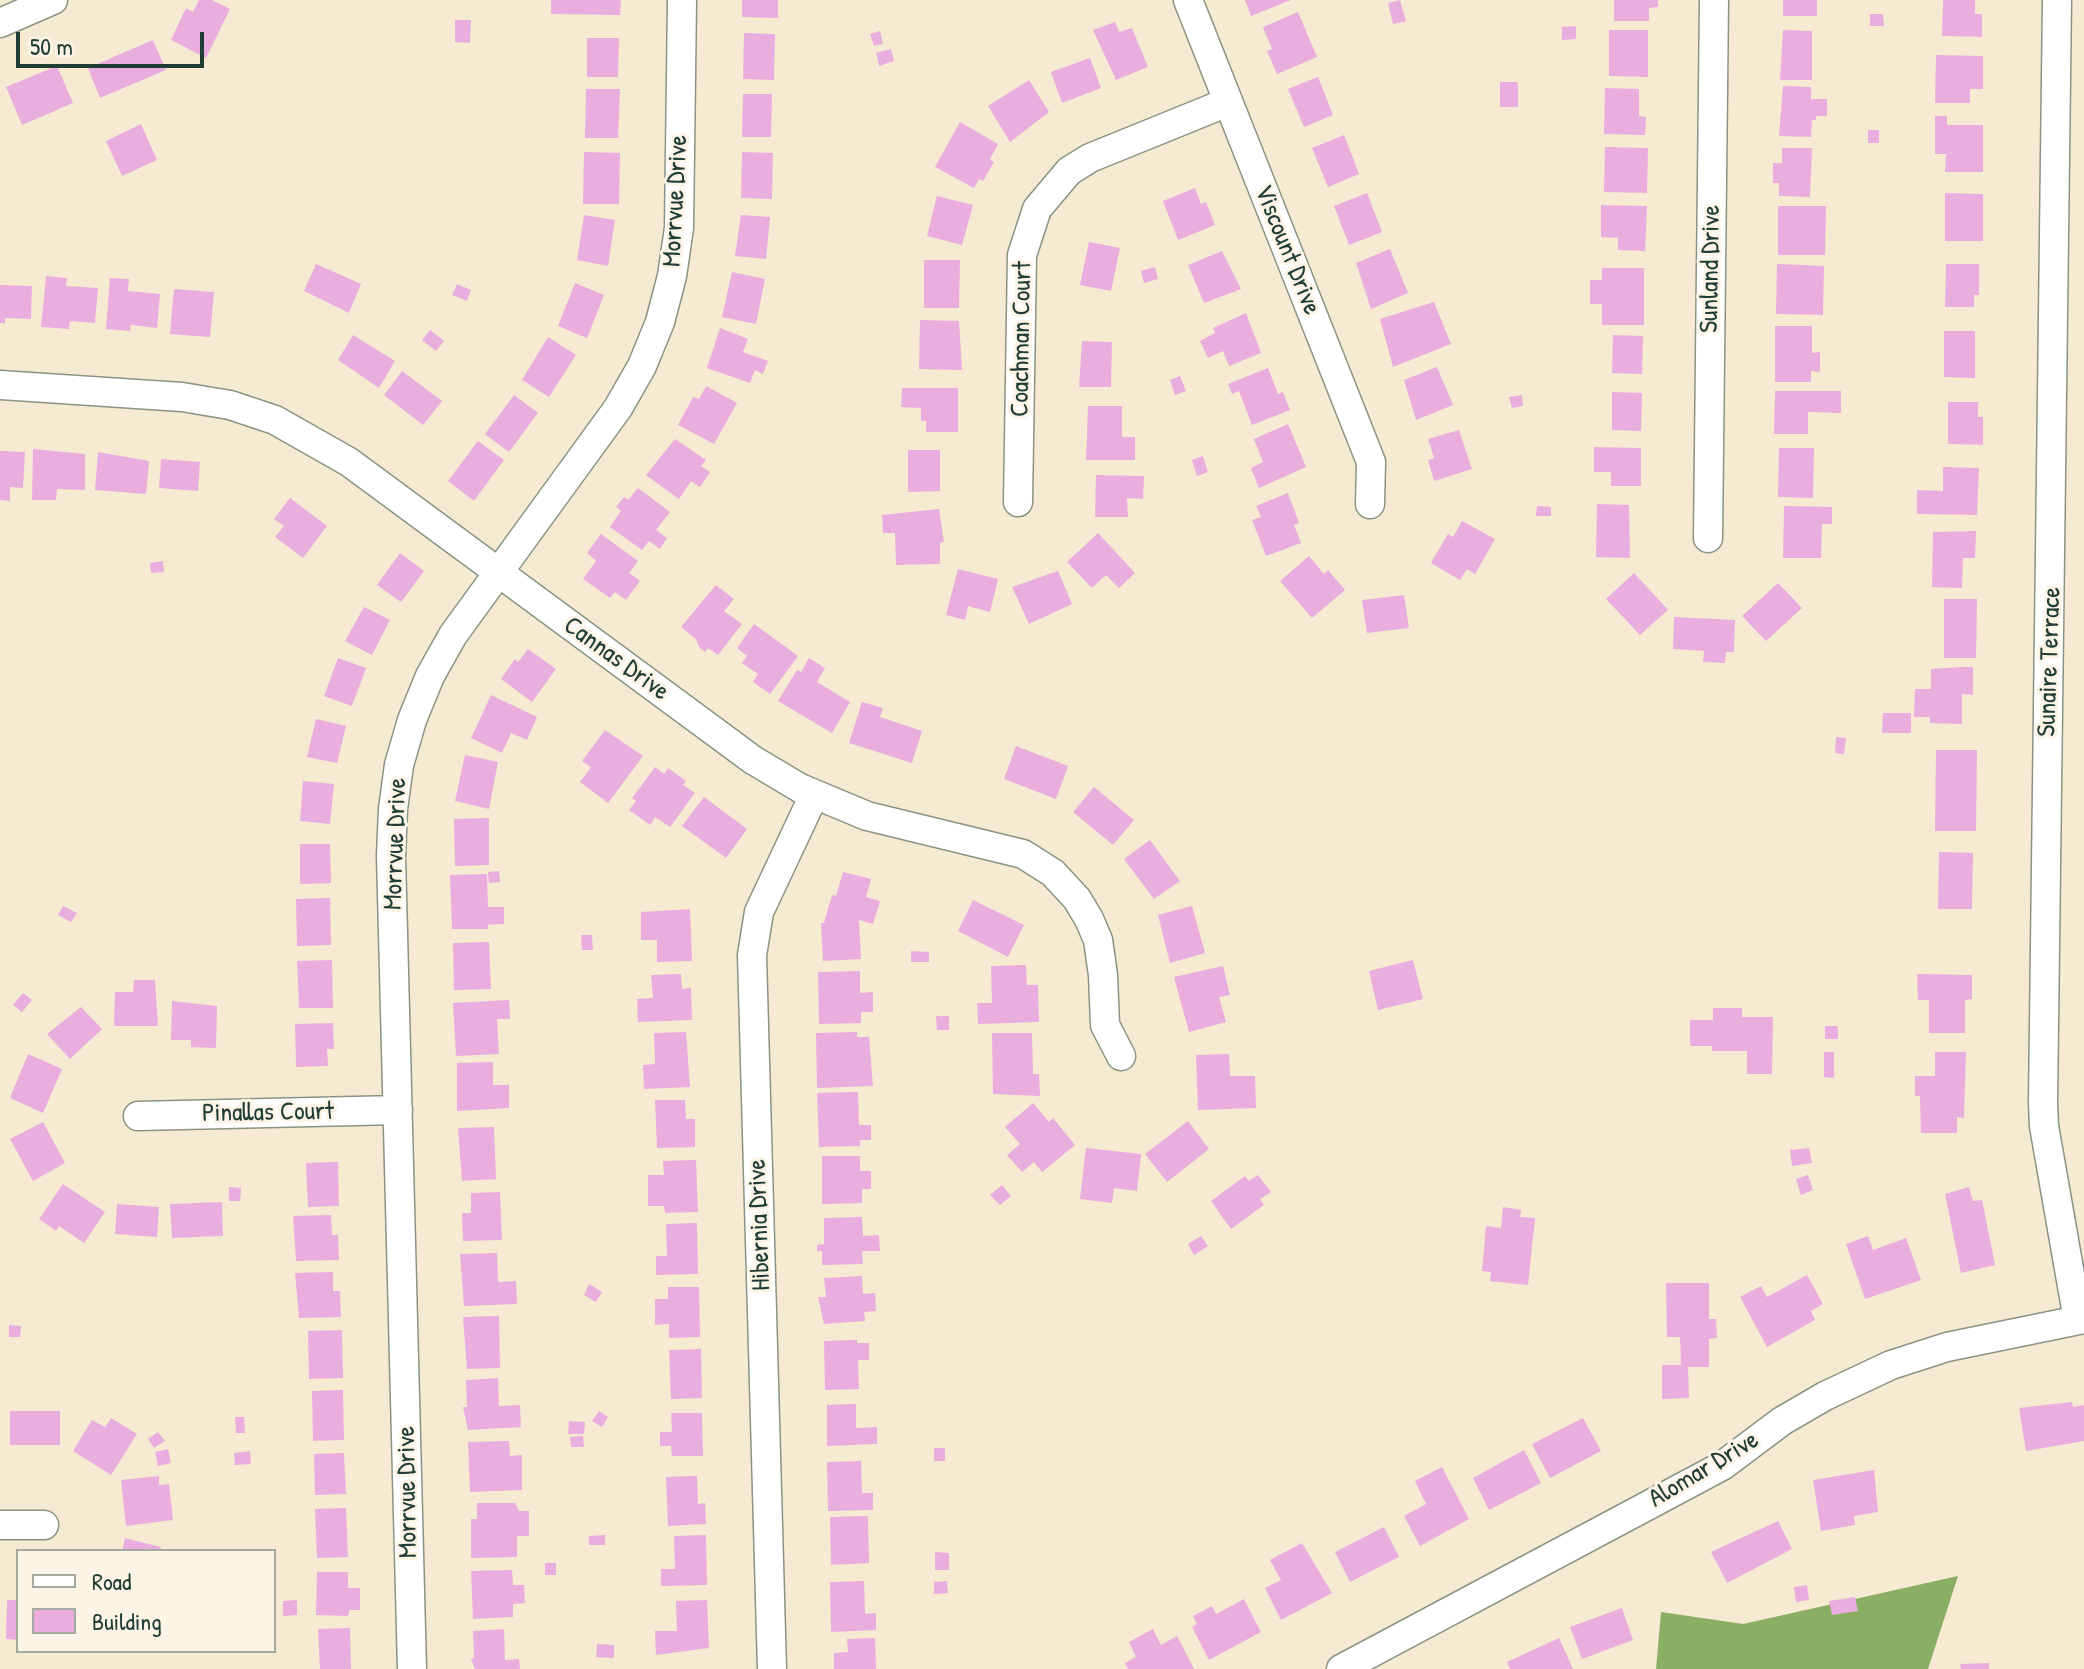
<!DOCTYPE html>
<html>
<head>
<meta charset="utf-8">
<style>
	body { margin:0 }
	#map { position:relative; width:2084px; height:1669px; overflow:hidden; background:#f6ead2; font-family:"Patrick Hand",sans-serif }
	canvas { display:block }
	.legend { position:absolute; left:16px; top:1549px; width:260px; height:104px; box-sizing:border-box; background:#fcf5e5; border:2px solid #a4ab9e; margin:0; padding:10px 14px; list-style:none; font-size:24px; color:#1f3d34 }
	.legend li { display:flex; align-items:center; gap:16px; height:40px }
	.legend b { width:40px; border:2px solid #a4ab9e }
	.scale { position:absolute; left:16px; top:32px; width:188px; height:36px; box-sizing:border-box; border:4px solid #1f3d34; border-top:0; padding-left:10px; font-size:24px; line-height:28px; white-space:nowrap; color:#1f3d34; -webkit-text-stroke:6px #fcf5e5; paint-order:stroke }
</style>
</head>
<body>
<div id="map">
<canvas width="2084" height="1669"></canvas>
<ul class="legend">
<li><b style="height:10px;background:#fff"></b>Road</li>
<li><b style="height:22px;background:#e9aedd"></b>Building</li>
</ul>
<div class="scale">50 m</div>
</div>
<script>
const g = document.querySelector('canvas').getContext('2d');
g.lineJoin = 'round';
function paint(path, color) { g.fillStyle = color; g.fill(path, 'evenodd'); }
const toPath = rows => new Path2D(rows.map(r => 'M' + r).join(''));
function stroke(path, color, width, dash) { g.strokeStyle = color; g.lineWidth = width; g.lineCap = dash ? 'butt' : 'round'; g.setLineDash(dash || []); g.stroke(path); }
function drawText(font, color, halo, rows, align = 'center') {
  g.font = font + ' "Patrick Hand",sans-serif'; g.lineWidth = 6; g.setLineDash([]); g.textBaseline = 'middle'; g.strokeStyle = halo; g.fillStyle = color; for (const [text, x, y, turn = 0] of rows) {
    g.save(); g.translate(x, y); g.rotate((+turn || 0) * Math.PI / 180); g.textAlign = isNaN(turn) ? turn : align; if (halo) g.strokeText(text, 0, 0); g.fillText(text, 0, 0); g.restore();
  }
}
const forest = toPath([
	[1958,1576,1928,1669,1656,1669,1661,1612,1743,1624]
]);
const building = toPath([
	[199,0,212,0,230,9,206,58,171,40,186,8,193,12],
	[551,0,621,0,620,15,551,14],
	[742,0,778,0,778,18,742,17],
	[1245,0,1291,0,1251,16],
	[1400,0,1406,21,1393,24,1388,3],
	[1614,0,1658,0,1658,7,1649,8,1649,21,1614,21],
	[1783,0,1817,0,1817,16,1783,16],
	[1943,0,1975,0,1975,14,1982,14,1982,37,1942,36],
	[1298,12,1317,57,1277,74,1267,51,1272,49,1263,27],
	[1870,14,1883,14,1884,26,1870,26],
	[455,20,471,20,470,43,455,42],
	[1115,22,1119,32,1132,28,1148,67,1116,80,1093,30],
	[1576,26,1576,39,1562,40,1562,27],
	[1609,30,1648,30,1648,77,1609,76],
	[1783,30,1812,31,1812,80,1780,80],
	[880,31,883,44,874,46,870,34],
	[744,33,775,34,774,80,743,79],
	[587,38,619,38,618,77,587,77],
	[153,40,166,70,100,98,88,68],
	[891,49,894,61,879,66,876,53],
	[1936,55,1983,56,1983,89,1970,89,1970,103,1935,103],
	[1090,58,1101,88,1062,103,1051,72],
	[57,66,73,103,22,125,6,87],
	[1318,77,1333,115,1304,127,1288,89],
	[1029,80,1049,112,1010,142,988,106],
	[1500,82,1518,82,1518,107,1500,107],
	[1783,86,1811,87,1811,99,1827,99,1827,116,1816,116,1816,120,1812,120,1811,137,1779,136],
	[1605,88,1639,89,1639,116,1646,117,1645,135,1604,134],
	[586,89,620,89,618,138,585,138],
	[743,94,772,94,771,137,742,137],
	[1935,116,1947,116,1947,125,1983,125,1983,172,1945,172,1946,154,1935,154],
	[960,122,998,144,990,159,994,162,983,181,979,179,974,188,935,167],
	[141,124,157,160,122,176,106,141],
	[1868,130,1879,130,1879,143,1868,143],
	[1344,135,1359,174,1328,187,1312,148],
	[1605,147,1648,148,1647,193,1604,192],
	[1782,148,1812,148,1810,197,1779,196,1779,183,1773,183,1773,163,1782,163],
	[584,152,620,153,619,204,583,204],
	[742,152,773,153,772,199,741,198],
	[1195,188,1201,204,1206,202,1215,225,1178,240,1163,201],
	[1367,193,1382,232,1349,245,1334,206],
	[1945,193,1983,194,1983,241,1945,241],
	[937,196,973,205,962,245,927,236],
	[1601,205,1647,206,1645,251,1618,250,1618,238,1601,237],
	[1778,206,1826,206,1825,255,1778,255],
	[584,215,615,220,608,266,577,260],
	[741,215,770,217,766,259,735,256],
	[1089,242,1120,248,1111,291,1080,285],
	[1390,249,1408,293,1371,309,1356,263],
	[1222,251,1241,289,1204,303,1188,265],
	[924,260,960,260,959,308,924,308],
	[316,264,361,284,349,313,304,291],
	[1777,264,1824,266,1823,315,1776,314],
	[1946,264,1979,264,1979,295,1974,295,1974,307,1945,307],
	[1155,267,1158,279,1144,283,1141,271],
	[1602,268,1644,268,1644,325,1602,325,1602,304,1590,304,1590,280,1602,280],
	[732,272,765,279,756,324,722,317],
	[46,276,67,278,66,286,98,288,95,323,70,321,69,329,41,327],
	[110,278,129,279,128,291,160,294,157,328,131,325,130,331,106,329],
	[575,283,604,295,587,338,558,326],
	[457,284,471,290,467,301,452,295],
	[0,285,32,286,31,319,5,318,5,323,0,323],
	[174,289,214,292,210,337,170,334],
	[1434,302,1451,344,1393,367,1380,319],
	[1246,313,1261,353,1229,366,1223,351,1208,358,1200,341,1215,333,1213,328],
	[920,320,959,321,962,370,919,369],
	[1775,326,1812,326,1812,353,1820,352,1820,372,1811,371,1811,382,1775,382],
	[720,328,748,339,743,352,768,361,763,374,755,370,750,383,707,368],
	[430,330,444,341,436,351,422,340],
	[1944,331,1975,331,1975,378,1944,377],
	[353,335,395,361,379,388,338,360],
	[1613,335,1643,336,1642,374,1612,373],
	[548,337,576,355,549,397,522,380],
	[1082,341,1112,342,1111,387,1079,387],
	[1437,367,1453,405,1416,420,1404,380],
	[1268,368,1278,394,1283,392,1290,410,1252,425,1239,391,1232,394,1228,384],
	[402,371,442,401,423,425,384,395],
	[1180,376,1186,391,1175,395,1170,380],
	[706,386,737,403,714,444,678,425,693,397,699,399],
	[902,388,958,388,958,432,926,432,926,421,921,421,921,408,901,407],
	[1775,391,1841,391,1841,413,1808,412,1808,434,1774,434],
	[1612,392,1642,393,1641,431,1612,430],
	[514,395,538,413,509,452,485,434],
	[1522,395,1523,406,1512,408,1509,397],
	[1948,402,1978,402,1978,417,1983,417,1983,445,1948,444],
	[1088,406,1122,406,1122,437,1135,437,1135,460,1086,460],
	[1288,424,1306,467,1259,488,1251,468,1263,462,1254,439],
	[1459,430,1472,469,1434,481,1428,460,1434,458,1428,439],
	[675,439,706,460,701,466,710,472,700,487,691,481,679,499,646,475],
	[478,441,504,460,474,501,448,481],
	[1594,447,1641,448,1641,486,1611,486,1611,472,1594,472],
	[1779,448,1814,448,1813,498,1778,497],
	[33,449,85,454,85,490,57,489,56,500,32,500],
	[908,450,940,450,940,491,908,492],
	[0,451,25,452,23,488,10,487,10,501,0,500],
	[98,452,149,461,146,494,95,490],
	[1203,456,1208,472,1197,476,1192,460],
	[161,459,200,462,198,491,159,488],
	[1943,467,1979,468,1977,515,1917,514,1917,490,1943,491],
	[1096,475,1144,476,1143,499,1127,498,1128,517,1095,517],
	[638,488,670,512,656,530,667,538,660,549,649,541,642,550,610,527,621,511,616,507,624,497,628,500],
	[1288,493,1299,523,1294,525,1301,543,1266,556,1252,520,1261,517,1256,506],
	[290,498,327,526,303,558,275,537,284,526,274,519],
	[1597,504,1629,505,1630,558,1596,557],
	[1537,506,1551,507,1551,516,1536,516],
	[1784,506,1832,507,1832,524,1822,524,1821,558,1783,558],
	[939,509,944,542,940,543,940,564,896,565,895,533,883,533,882,515],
	[1462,521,1495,539,1475,574,1467,569,1460,580,1431,563,1448,534,1453,537],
	[1976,531,1975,558,1963,558,1962,588,1932,587,1933,532],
	[1098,533,1135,573,1119,588,1106,575,1092,588,1067,562],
	[601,534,638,561,629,573,640,581,626,600,615,592,610,598,583,579,596,561,587,553],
	[400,553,424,571,401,602,377,585],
	[1309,556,1324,574,1328,570,1345,590,1312,618,1280,581],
	[163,561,164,572,151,573,150,563],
	[958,569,998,579,990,612,968,606,965,620,946,615],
	[1058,571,1072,604,1029,624,1012,587],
	[1634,573,1668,610,1640,635,1606,599],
	[1778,583,1802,608,1766,641,1742,616],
	[716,585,734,599,724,611,742,624,718,655,708,648,705,652,699,647,696,639,681,627],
	[1404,595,1409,628,1367,633,1362,600],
	[1944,599,1977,599,1976,658,1944,658],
	[364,607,390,620,372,655,345,641],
	[1674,617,1735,620,1734,652,1726,652,1725,663,1703,662,1704,651,1673,649],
	[754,624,798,656,770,694,753,682,758,674,742,663,747,656,737,648],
	[528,649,556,669,532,702,501,679,515,659,518,662],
	[338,658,366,668,352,706,324,696],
	[809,658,825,668,817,682,850,702,832,733,778,701,797,670,801,672],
	[1959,667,1973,667,1973,695,1962,694,1962,724,1930,723,1930,717,1914,717,1915,689,1931,689,1931,669],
	[491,695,537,717,527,740,511,733,502,753,471,738],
	[862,702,883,708,880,717,922,731,912,763,849,743],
	[1883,713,1911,713,1911,733,1882,733],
	[316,719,346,726,337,763,307,757],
	[605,730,643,756,608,803,580,782,591,767,582,761],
	[1836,737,1846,738,1844,754,1835,753],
	[1016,746,1068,766,1056,799,1004,779],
	[1936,750,1977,750,1976,831,1935,831],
	[465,755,498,762,489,809,455,801],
	[655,767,664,774,668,768,686,781,683,785,695,793,670,827,655,817,650,825,629,810,636,801,632,798],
	[303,781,334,784,330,824,300,821],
	[1094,787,1134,820,1113,845,1073,812],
	[704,797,747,829,726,858,682,826],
	[489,818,489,865,455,866,454,819],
	[1150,840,1180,881,1154,899,1124,859],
	[300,844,330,844,331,883,300,884],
	[1939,852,1973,853,1972,909,1938,909],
	[499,871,500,882,489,883,488,872],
	[843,872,871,879,866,897,880,901,873,924,859,920,861,959,823,961,821,923,824,923,832,895,836,896],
	[487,874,488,907,504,907,504,924,488,925,488,929,452,929,450,875],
	[330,898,331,945,297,946,296,899],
	[973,900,1024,925,1008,957,958,931],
	[63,906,77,913,71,922,58,915],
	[1192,906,1205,953,1170,963,1158,915],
	[690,909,692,961,657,962,657,940,641,940,641,912],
	[581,935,592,935,593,950,582,950],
	[489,942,491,989,454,990,453,943],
	[911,951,929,952,929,962,911,962],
	[332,960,333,1008,299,1008,297,961],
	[1413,960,1423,999,1378,1010,1369,971],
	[1026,965,1027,985,1038,985,1039,1022,978,1024,977,1003,992,1003,991,966],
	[1223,966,1230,995,1219,997,1226,1022,1189,1032,1174,977],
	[860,971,860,993,873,992,873,1012,861,1012,861,1023,819,1024,818,972],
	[681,974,682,989,691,988,692,1020,638,1022,637,999,653,998,651,975],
	[1917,974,1972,975,1972,999,1965,1000,1965,1033,1929,1033,1929,1000,1918,1000],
	[134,980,155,980,158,1026,114,1026,115,992,133,992],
	[23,993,32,1000,22,1012,13,1005],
	[509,1000,510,1019,497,1019,499,1054,456,1056,453,1003],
	[172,1001,217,1006,216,1048,191,1047,191,1040,171,1040],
	[81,1007,102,1029,70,1059,47,1034],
	[1713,1008,1742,1008,1742,1017,1773,1017,1772,1074,1747,1074,1747,1051,1712,1051,1712,1046,1690,1046,1690,1020,1713,1020],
	[936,1016,949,1016,949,1030,937,1030],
	[333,1023,334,1049,327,1049,328,1066,296,1067,295,1024],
	[1825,1026,1838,1026,1838,1039,1825,1039],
	[686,1032,690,1087,644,1089,643,1065,655,1064,654,1033],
	[857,1032,857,1037,869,1037,873,1086,817,1088,816,1033],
	[992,1033,1032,1033,1033,1074,1039,1074,1040,1096,993,1094],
	[1824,1052,1834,1052,1834,1078,1824,1077],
	[1935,1052,1966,1052,1964,1118,1957,1117,1957,1133,1921,1133,1920,1096,1915,1096,1915,1076,1935,1076],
	[28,1054,62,1069,43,1113,10,1098],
	[1229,1054,1230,1076,1255,1076,1256,1108,1198,1110,1196,1055],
	[493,1062,493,1085,509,1085,509,1108,457,1111,457,1063],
	[858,1092,859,1125,871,1125,871,1140,860,1140,860,1146,819,1147,817,1093],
	[655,1100,685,1100,686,1119,695,1119,695,1147,657,1148],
	[1033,1103,1049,1122,1053,1118,1075,1145,1042,1172,1034,1162,1022,1172,1007,1155,1020,1144,1005,1127],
	[1188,1121,1209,1149,1167,1182,1145,1154],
	[43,1122,65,1163,33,1181,10,1139],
	[494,1127,496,1179,462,1181,458,1128],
	[1086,1148,1141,1154,1137,1191,1114,1188,1112,1203,1080,1199],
	[1809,1148,1812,1163,1792,1166,1790,1150],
	[822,1156,860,1156,860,1171,871,1171,871,1189,862,1189,862,1203,822,1204],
	[696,1160,698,1212,665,1213,664,1206,648,1206,648,1175,664,1175,663,1161],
	[338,1162,339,1206,308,1207,306,1163],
	[1258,1175,1271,1192,1260,1199,1264,1205,1231,1229,1211,1201,1245,1176,1249,1181],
	[1808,1175,1813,1190,1801,1195,1796,1179],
	[63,1184,105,1212,84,1243,59,1226,56,1231,39,1219],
	[1002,1185,1011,1196,1000,1205,990,1195],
	[229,1187,241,1188,240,1201,229,1201],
	[1969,1187,1973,1201,1982,1200,1995,1265,1961,1273,1945,1194],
	[500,1192,502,1240,463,1241,462,1213,471,1213,471,1193],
	[222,1202,223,1236,172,1238,170,1204],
	[117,1204,159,1207,157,1237,115,1234],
	[1503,1207,1521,1210,1520,1217,1535,1218,1528,1285,1490,1281,1491,1272,1482,1271,1486,1226,1501,1228],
	[331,1215,332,1235,338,1235,339,1260,296,1261,293,1216],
	[862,1217,863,1236,879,1235,880,1251,862,1251,863,1264,822,1265,822,1251,817,1251,817,1245,824,1244,824,1218],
	[697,1223,698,1274,656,1275,656,1256,667,1256,666,1224],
	[1201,1236,1208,1246,1194,1255,1188,1244],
	[1868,1236,1873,1250,1906,1238,1921,1280,1865,1299,1846,1244],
	[497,1253,498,1282,516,1281,517,1304,464,1306,460,1254],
	[333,1272,333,1291,340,1291,341,1317,299,1318,295,1273],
	[1807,1275,1823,1304,1811,1311,1815,1320,1767,1347,1740,1297,1761,1286,1767,1297],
	[862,1276,863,1294,875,1293,876,1311,864,1312,865,1321,824,1324,818,1297,826,1297,824,1278],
	[1666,1283,1709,1283,1709,1319,1716,1319,1717,1338,1709,1339,1709,1367,1688,1367,1689,1398,1662,1399,1662,1365,1681,1365,1680,1337,1667,1337],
	[589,1284,602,1292,596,1302,584,1295],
	[668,1287,699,1287,700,1337,669,1338,669,1324,655,1325,655,1299,668,1299],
	[499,1316,500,1368,467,1369,463,1317],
	[9,1325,21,1326,20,1337,9,1337],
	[342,1330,343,1378,309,1379,308,1331],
	[857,1340,857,1343,869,1343,869,1360,858,1360,859,1389,825,1390,824,1341],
	[701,1349,702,1398,671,1399,669,1350],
	[498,1378,499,1406,520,1405,521,1427,468,1430,463,1407,467,1407,466,1380],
	[343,1390,344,1440,313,1441,312,1391],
	[2072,1402,2073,1407,2084,1405,2084,1441,2026,1451,2019,1408],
	[856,1404,856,1428,877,1427,877,1444,827,1446,827,1405],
	[10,1411,60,1411,60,1445,10,1445],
	[599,1411,608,1417,602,1427,592,1421],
	[671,1413,702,1413,703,1456,672,1456,671,1446,660,1446,660,1432,672,1432],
	[235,1417,244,1417,245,1433,236,1433],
	[111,1418,137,1434,111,1475,73,1451,92,1420,105,1427],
	[1583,1418,1601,1451,1550,1478,1532,1444],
	[569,1421,585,1422,584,1434,568,1434],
	[158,1432,165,1441,154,1448,148,1439],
	[583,1436,584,1447,571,1447,570,1437],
	[509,1441,510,1456,522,1455,522,1490,470,1492,468,1442],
	[934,1448,945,1448,945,1461,934,1461],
	[168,1449,171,1463,158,1466,155,1452],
	[1524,1450,1541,1483,1489,1510,1473,1478],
	[250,1451,251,1464,235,1465,234,1453],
	[344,1453,346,1494,315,1495,314,1454],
	[861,1461,862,1493,873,1493,873,1510,828,1511,827,1462],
	[1442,1467,1469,1519,1420,1546,1404,1516,1426,1504,1415,1481],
	[1874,1470,1878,1512,1854,1516,1855,1525,1821,1531,1813,1480],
	[159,1476,159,1485,169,1484,173,1520,126,1526,121,1480],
	[697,1476,698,1504,705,1503,706,1524,668,1526,666,1477],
	[477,1503,515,1503,519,1511,529,1511,529,1536,517,1536,517,1557,471,1558,471,1519,477,1519],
	[346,1508,348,1557,317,1558,315,1509],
	[868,1516,869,1563,831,1565,830,1517],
	[1778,1521,1792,1549,1727,1583,1711,1552],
	[1384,1527,1399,1557,1350,1582,1335,1552],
	[605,1535,605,1545,589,1545,589,1536],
	[706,1535,707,1585,661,1586,661,1569,675,1569,674,1536],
	[125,1538,161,1547,160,1551,122,1551],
	[1302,1543,1332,1593,1281,1620,1265,1588,1281,1580,1270,1560],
	[935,1552,949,1553,949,1570,935,1570],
	[545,1563,556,1563,556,1575,545,1575],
	[512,1570,513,1585,524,1585,525,1603,513,1604,513,1617,473,1619,471,1571],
	[317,1572,348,1572,348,1588,360,1588,360,1610,349,1610,348,1616,316,1615],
	[864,1581,865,1614,876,1613,876,1630,831,1632,830,1582],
	[947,1581,948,1593,934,1594,934,1582],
	[1807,1585,1809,1600,1796,1602,1794,1587],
	[1855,1597,1858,1611,1832,1615,1829,1601],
	[1244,1599,1261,1632,1209,1660,1192,1627,1197,1624,1193,1616,1212,1606,1216,1614],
	[7,1600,18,1600,18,1640,6,1639],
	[297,1600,297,1615,283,1616,283,1601],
	[707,1600,709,1648,656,1655,655,1631,677,1631,676,1601],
	[1622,1608,1633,1640,1582,1659,1570,1627],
	[350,1628,351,1669,320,1669,318,1629],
	[504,1629,505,1660,519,1659,520,1669,475,1669,471,1659,474,1658,473,1631],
	[1153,1629,1161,1645,1177,1636,1194,1669,1128,1669,1125,1663,1136,1657,1129,1642],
	[875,1638,876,1669,834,1669,834,1653,848,1652,847,1639],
	[1559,1638,1573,1669,1510,1669,1507,1662],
	[597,1644,614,1645,614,1658,596,1657],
	[1989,1663,1989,1669,1961,1669,1960,1664]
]);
const minor = toPath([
	[1188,0,1371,462,1370,504],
	[2057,0,2043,1103,2044,1126,2078,1320],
	[0,23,53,0],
	[0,385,182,397,230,405,275,420,349,462,753,760,800,788,867,816,1023,854,1053,873,1077,899,1089,919,1098,940,1103,975,1105,1025,1121,1056],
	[1018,502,1022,255,1037,209,1069,171,1090,158,1228,102],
	[1708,538,1714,0],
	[138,1116,398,1110],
	[0,1525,44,1525],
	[412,1669,391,856,393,809,399,765,412,720,430,676,453,635,618,408,642,366,660,322,672,276,679,228,682,0],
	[772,1669,752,955,759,912,814,795],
	[1341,1669,1722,1466,1782,1421,1825,1396,1891,1365,1947,1347,2084,1319]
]);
const streetNames = [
	["Morrvue Drive",676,201,-87],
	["Viscount Drive",1287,250,68],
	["Sunland Drive",1711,269,-89],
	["Coachman Court",1022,339,-89],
	["Cannas Drive",616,659,36],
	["Sunaire Terrace",2050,662,-88],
	["Morrvue Drive",396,844,-88],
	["Pinallas Court",268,1113,-1],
	["Hibernia Drive",760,1225,-92],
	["Alomar Drive",1704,1470,-31],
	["Morrvue Drive",408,1492,-91]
];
paint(forest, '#8aaf64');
paint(building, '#e9aedd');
stroke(minor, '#8a9483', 31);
stroke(minor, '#fff', 28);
drawText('26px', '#1f3d34', '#fcf5e5', streetNames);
</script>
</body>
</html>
